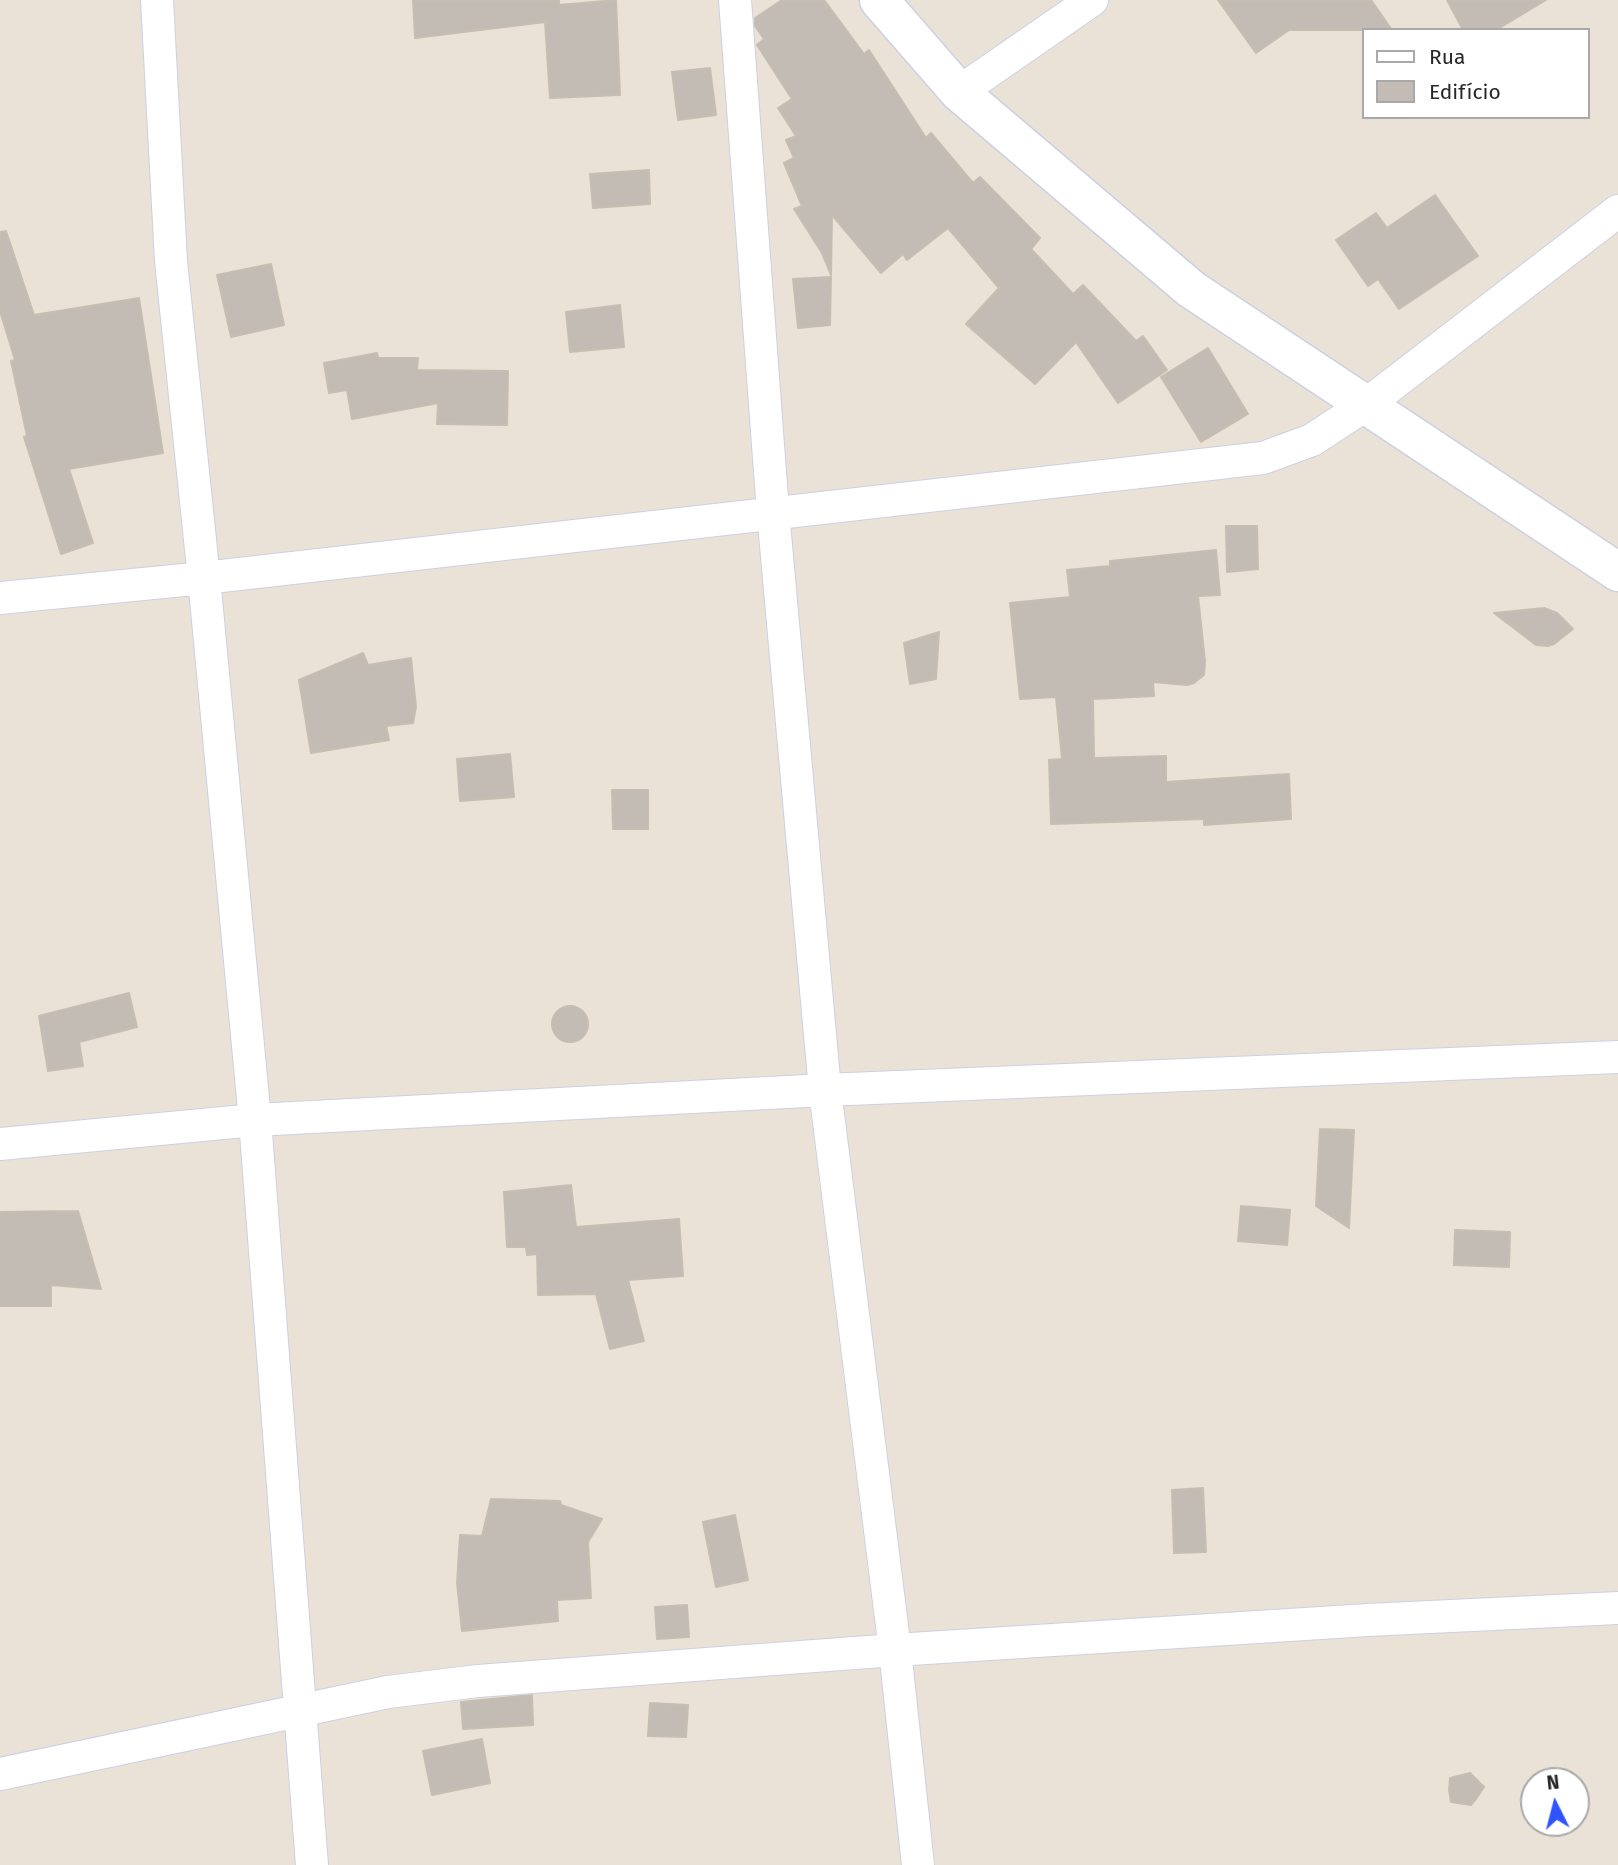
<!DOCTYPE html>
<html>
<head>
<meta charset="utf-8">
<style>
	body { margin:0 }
	#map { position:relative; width:1618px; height:1865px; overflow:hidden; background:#ebe2d7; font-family:"Fira Sans",sans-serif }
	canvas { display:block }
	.legend { position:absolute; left:1362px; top:28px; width:228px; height:91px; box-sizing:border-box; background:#fff; border:2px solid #a9a9a9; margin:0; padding:9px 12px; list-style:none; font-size:21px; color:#272727 }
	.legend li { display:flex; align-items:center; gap:14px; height:35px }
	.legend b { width:35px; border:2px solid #a9a9a9 }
	.north { position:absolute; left:1520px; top:1767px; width:70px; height:70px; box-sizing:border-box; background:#fff; border:2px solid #a9a9a9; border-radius:50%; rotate:354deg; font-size:19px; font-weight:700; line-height:28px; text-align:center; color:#272727 }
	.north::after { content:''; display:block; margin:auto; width:24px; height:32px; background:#2f54ff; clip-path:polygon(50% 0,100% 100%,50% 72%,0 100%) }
</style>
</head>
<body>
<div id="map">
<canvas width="1618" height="1865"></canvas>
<ul class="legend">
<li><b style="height:9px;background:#fff"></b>Rua</li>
<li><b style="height:19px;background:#c2bcb4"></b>Edifício</li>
</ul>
<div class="north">N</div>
</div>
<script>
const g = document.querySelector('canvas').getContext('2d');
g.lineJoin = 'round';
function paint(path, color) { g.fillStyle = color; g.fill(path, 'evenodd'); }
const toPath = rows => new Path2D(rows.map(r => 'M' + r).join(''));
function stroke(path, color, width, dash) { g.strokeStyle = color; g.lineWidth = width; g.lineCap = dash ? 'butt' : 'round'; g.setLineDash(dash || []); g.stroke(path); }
const building = toPath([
	[413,0,559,0,559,5,616,0,620,95,550,98,545,22,415,38,413,0],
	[782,0,824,0,864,54,869,50,926,138,931,133,973,183,980,177,1040,238,1031,249,1073,294,1083,285,1136,341,1143,336,1167,370,1118,403,1076,342,1035,384,966,324,999,288,948,228,907,260,903,254,881,273,832,215,831,275,822,253,794,209,802,206,784,163,794,158,786,140,796,136,778,108,792,99,757,45,764,39,755,26,755,18,782,0],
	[1218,0,1371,0,1392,30,1289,30,1256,53,1218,0],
	[1447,0,1546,0,1496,30,1463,30,1447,0],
	[710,68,716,115,678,120,672,72,710,68],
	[649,170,650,204,593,208,590,174,649,170],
	[1435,195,1478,256,1399,309,1378,279,1368,286,1336,240,1376,213,1387,228,1435,195],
	[6,231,34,315,139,298,163,453,69,469,93,543,61,554,24,437,27,436,11,361,15,360,0,311,0,232,6,231],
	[271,264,284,325,231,337,217,275,271,264],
	[831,277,830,325,798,328,793,279,831,277],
	[620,305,624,347,570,352,566,312,620,305],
	[1208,348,1248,414,1201,442,1161,377,1208,348],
	[377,353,378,358,418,358,417,370,508,371,507,425,437,424,438,403,352,419,347,390,329,393,324,363,377,353],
	[1226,526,1257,526,1258,569,1227,572,1226,526],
	[1216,550,1220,595,1198,596,1205,661,1204,675,1194,683,1187,685,1153,682,1154,696,1093,699,1094,758,1166,756,1166,782,1289,774,1291,819,1204,825,1204,819,1051,824,1049,760,1062,759,1056,697,1020,699,1010,603,1070,597,1067,570,1110,566,1110,561,1216,550],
	[1544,608,1557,613,1573,629,1554,644,1548,646,1536,645,1494,613,1544,608],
	[939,632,936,679,910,684,904,643,939,632],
	[363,653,368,665,411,658,416,707,413,723,386,726,389,740,311,753,299,680,363,653],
	[510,754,514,797,460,801,457,759,510,754],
	[612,790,648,790,648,829,613,829,612,790],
	[129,993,137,1027,79,1042,83,1066,48,1071,39,1016,129,993],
	'552 1024a18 18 0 1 1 36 0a18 18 0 1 1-36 0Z',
	[1320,1129,1354,1130,1349,1228,1316,1206,1320,1129],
	[571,1185,576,1227,679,1219,683,1276,628,1280,644,1341,610,1349,596,1294,538,1295,537,1254,527,1255,526,1247,507,1247,504,1192,571,1185],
	[1241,1206,1290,1210,1287,1245,1238,1241,1241,1206],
	[78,1211,101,1289,51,1285,51,1306,0,1306,0,1212,78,1211],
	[1455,1230,1510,1232,1509,1267,1454,1265,1455,1230],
	[1203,1488,1206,1552,1174,1553,1172,1490,1203,1488],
	[491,1499,560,1501,561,1505,602,1519,588,1542,591,1598,557,1600,558,1621,462,1631,457,1583,460,1535,482,1536,491,1499],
	[735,1515,748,1580,716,1587,703,1522,735,1515],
	[687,1605,689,1637,657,1639,655,1607,687,1605],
	[532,1695,533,1725,463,1729,461,1702,532,1695],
	[650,1703,688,1705,686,1737,648,1736,650,1703],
	[482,1739,490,1783,432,1795,423,1751,482,1739],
	[1470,1773,1484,1787,1476,1799,1471,1805,1451,1802,1449,1790,1450,1778,1470,1773]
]);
const street = toPath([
	[157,0,171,261,204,578,255,1120,312,1865],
	[735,0,773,512,825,1090,895,1650,918,1865],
	[959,92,1092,0],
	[0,598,204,578,1263,458,1312,440,1367,404,1618,211],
	[0,1144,255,1120,825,1090,1618,1057],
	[0,1774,388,1692,478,1681,895,1650,1368,1620,1618,1608]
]);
const secondary = toPath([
	[879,0,959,92,1191,289,1618,572]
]);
paint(building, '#c2bcb4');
stroke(building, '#c6beb1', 2);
stroke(street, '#ccd0e2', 34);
stroke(secondary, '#ccd0e2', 41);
stroke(street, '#fff', 32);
stroke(secondary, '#fff', 38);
</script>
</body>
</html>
